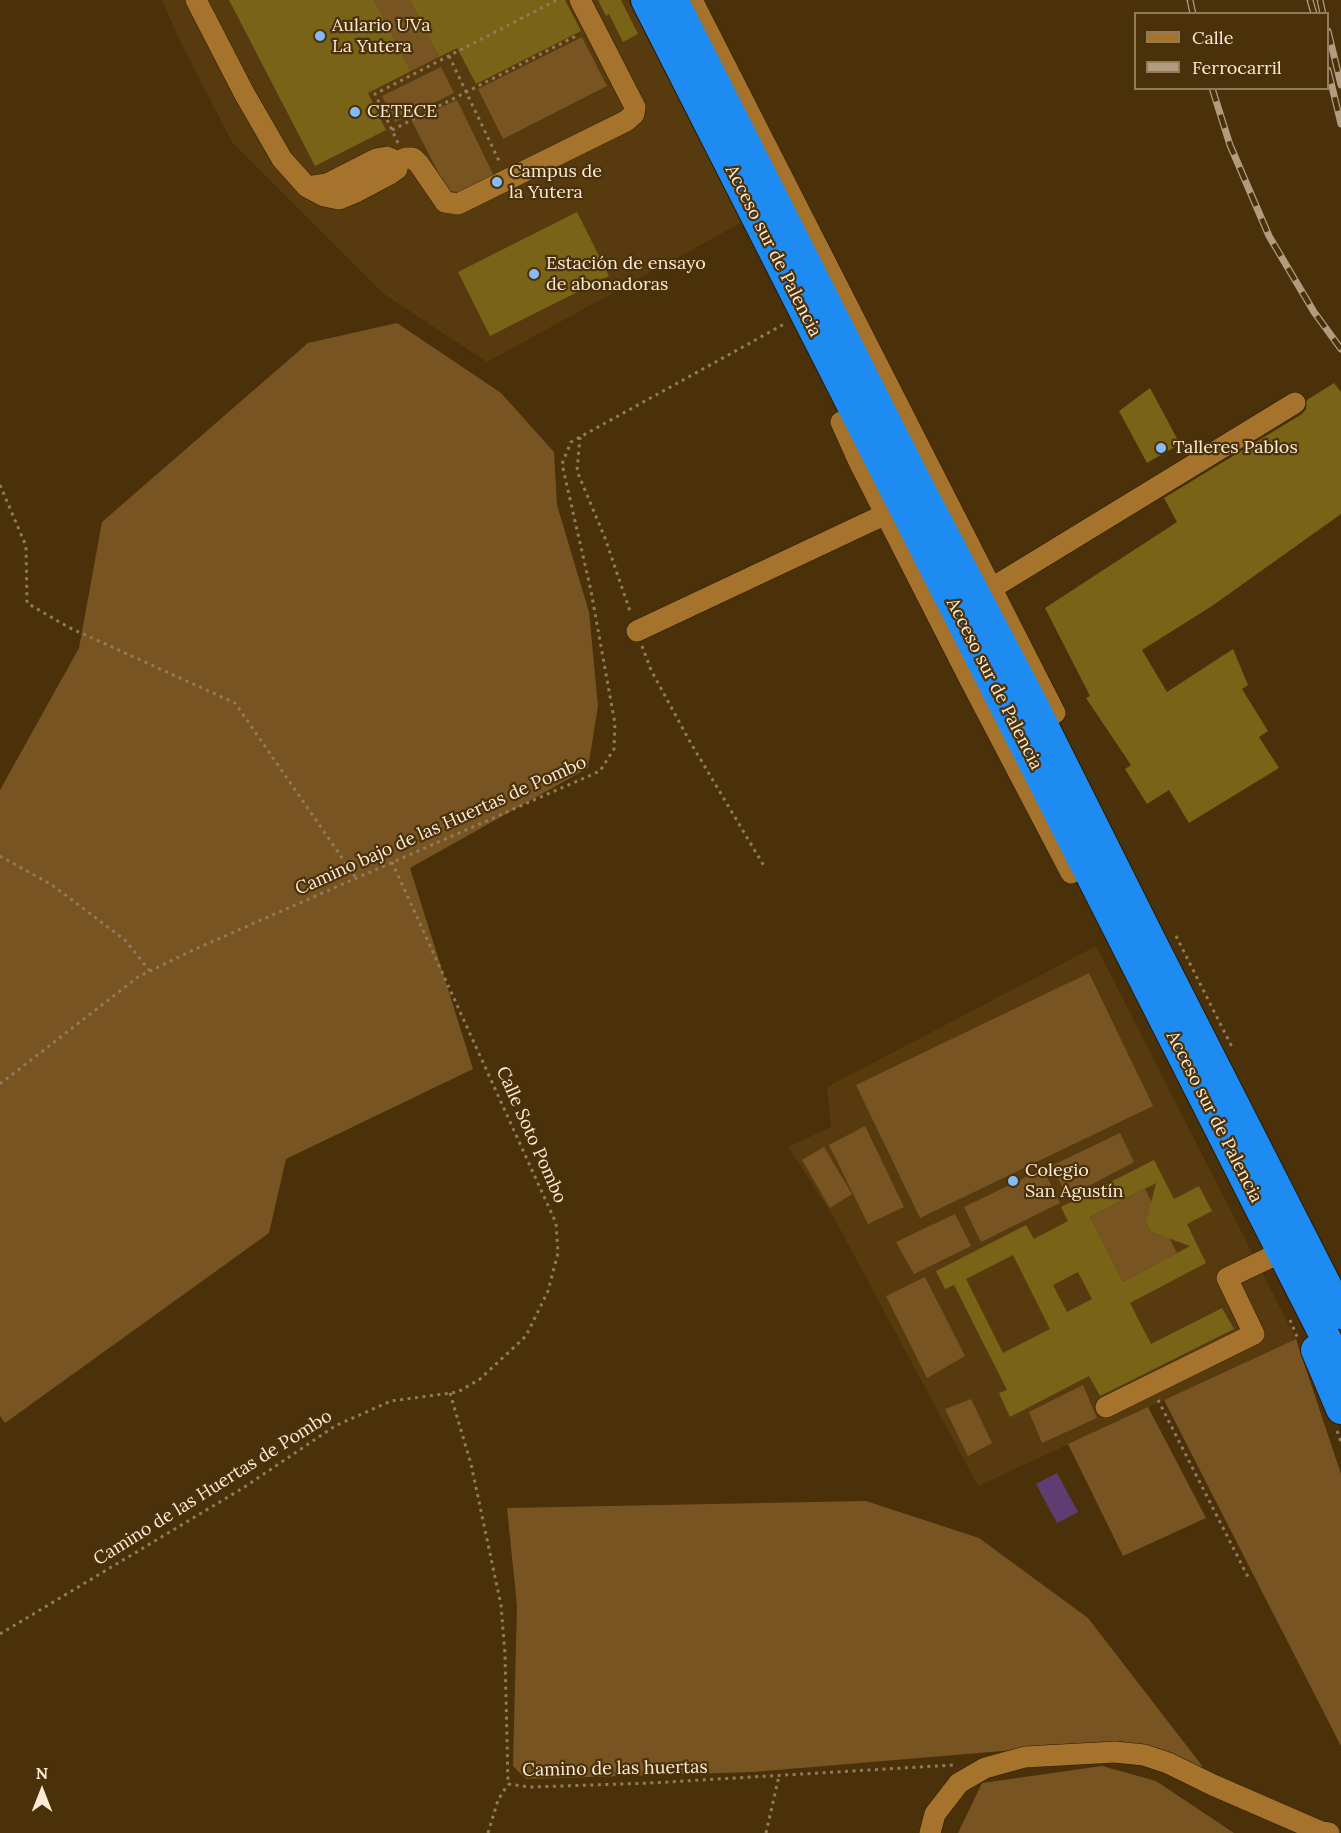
<!DOCTYPE html>
<html>
<head>
<meta charset="utf-8">
<style>
	body { margin:0 }
	#map { position:relative; width:1341px; height:1833px; overflow:hidden; background:#4b3109; font-family:Lora,serif }
	canvas { display:block }
	.legend { position:absolute; left:1134px; top:12px; width:195px; height:78px; box-sizing:border-box; background:#4b3109; border:2px solid #917b5b; margin:0; padding:8px 10px; list-style:none; font-size:18px; color:#fbead6 }
	.legend li { display:flex; align-items:center; gap:12px; height:30px }
	.legend b { width:30px; border:2px solid #917b5b }
	.north { position:absolute; left:12px; top:1761px; width:60px; height:60px; -webkit-text-stroke:4px #4b3109; paint-order:stroke; rotate:0deg; font-size:16px; font-weight:700; line-height:24px; text-align:center; color:#fbead6 }
	.north::after { content:''; display:block; margin:auto; width:21px; height:27px; background:#fbead6; clip-path:polygon(50% 0,100% 100%,50% 72%,0 100%) }
</style>
</head>
<body>
<div id="map">
<canvas width="1341" height="1833"></canvas>
<ul class="legend">
<li><b style="height:8px;background:#a5732b"></b>Calle</li>
<li><b style="height:8px;background:#b19c7f"></b>Ferrocarril</li>
</ul>
<div class="north">N</div>
</div>
<script>
const g = document.querySelector('canvas').getContext('2d');
g.lineJoin = 'round';
function paint(path, color) { g.fillStyle = color; g.fill(path, 'evenodd'); }
const toPath = rows => new Path2D(rows.map(r => 'M' + r).join(''));
function stroke(path, color, width, dash) { g.strokeStyle = color; g.lineWidth = width; g.lineCap = dash ? 'butt' : 'round'; g.setLineDash(dash || []); g.stroke(path); }
function drawText(font, color, halo, rows, align = 'center') {
  g.font = font + ' Lora,serif'; g.lineWidth = 4.5; g.setLineDash([]); g.textBaseline = 'middle'; g.strokeStyle = halo; g.fillStyle = color; for (const [text, x, y, turn = 0] of rows) {
    g.save(); g.translate(x, y); g.rotate((+turn || 0) * Math.PI / 180); g.textAlign = isNaN(turn) ? turn : align; if (halo) g.strokeText(text, 0, 0); g.fillText(text, 0, 0); g.restore();
  }
}
const built = toPath([
	[162,0,628,0,742,222,487,362,384,294,232,142,179,39],
	[1096,946,1296,1339,978,1486,833,1216,788,1147,831,1127,827,1087]
]);
const green = toPath([
	[374,0,410,0,439,57,411,71],
	[582,37,607,86,503,139,478,89],
	[441,67,454,93,395,122,382,96],
	[457,100,494,176,466,191,458,192,451,191,444,184,412,121],
	[397,323,501,393,554,452,557,505,589,612,598,706,588,768,410,868,473,1069,286,1159,269,1233,5,1423,0,1416,0,790,79,648,102,522,308,343],
	[1089,973,1153,1106,920,1218,856,1085],
	[865,1126,904,1207,868,1224,829,1145],
	[1120,1133,1134,1162,1068,1197,1051,1166],
	[824,1147,852,1194,830,1208,802,1160],
	[1043,1169,1060,1203,981,1242,964,1207],
	[1145,1189,1155,1209,1146,1223,1151,1232,1162,1236,1167,1234,1177,1253,1123,1282,1090,1217],
	[955,1214,971,1246,914,1274,896,1242],
	[925,1277,965,1356,927,1378,886,1296],
	[1296,1339,1341,1474,1341,1746,1164,1400],
	[1083,1385,1097,1418,1042,1443,1029,1412],
	[971,1399,992,1443,968,1456,945,1409],
	[1148,1407,1206,1518,1123,1556,1068,1444],
	[866,1501,979,1538,1088,1618,1203,1767,1121,1741,753,1772,526,1779,513,1766,517,1606,507,1508],
	[1102,1766,1156,1781,1234,1833,958,1833,982,1783]
]);
const water = toPath([
	[1057,1473,1078,1512,1057,1523,1036,1484]
]);
const building = toPath([
	[229,0,374,0,411,71,368,93,386,130,315,166],
	[410,0,565,0,581,31,476,84,457,48,439,57],
	[598,0,621,0,638,34,623,42,609,14,606,16],
	[577,212,609,276,490,336,458,272],
	[1334,383,1341,392,1341,514,1212,606,1142,650,1167,692,1233,649,1248,685,1242,689,1268,731,1259,737,1279,768,1189,823,1169,790,1147,804,1125,769,1131,765,1086,698,1090,696,1045,608,1177,522,1164,498,1302,414,1306,409,1307,400],
	[1150,388,1180,444,1147,463,1119,411],
	[1154,1160,1174,1199,1199,1186,1212,1211,1187,1224,1206,1263,1130,1303,1151,1344,1222,1308,1234,1329,1100,1396,1089,1376,1010,1417,999,1393,1007,1390,954,1285,945,1289,936,1271,1026,1225,1034,1239,1068,1221,1061,1207],
	[1156,1183,1146,1223,1151,1232,1190,1246,1123,1282,1090,1217],
	[1013,1255,1050,1329,1003,1353,966,1279],
	[1078,1272,1092,1299,1067,1312,1053,1285]
]);
const path = toPath([
	[449,56,500,163],
	[392,130,578,35],
	[398,143,375,94,557,0],
	[580,437,577,471,605,538,631,614],
	[0,485,26,546,27,603,68,627,235,703,356,878],
	[642,646,651,670,689,740,764,866],
	[0,856,52,885,125,940,150,971],
	[1176,936,1232,1047],
	[0,1084,138,977,193,950,600,771,614,749,615,724,591,591,562,464,571,442,786,323],
	[1290,1320,1298,1339],
	[450,1393,471,1464,501,1605,505,1654,508,1784,530,1787,651,1783,953,1765],
	[1158,1400,1248,1577],
	[1337,1431,1341,1442],
	[0,1634,243,1488,335,1426,391,1401,458,1392,480,1379,526,1336,548,1291,558,1253,556,1223,392,862],
	[488,1833,498,1800,508,1784],
	[766,1833,779,1776]
]);
const minor = toPath([
	[196,0,244,93,282,159,307,187,324,196,339,199,356,192,390,174,397,169,398,162,406,158,413,158,419,164,445,202,458,204,626,121,634,114,635,107,580,0],
	[692,0,1055,713],
	[307,187,327,184,376,159,387,157,398,162],
	[841,422,859,462,968,676,1071,873],
	[992,588,1295,403],
	[637,631,886,514],
	[1106,1407,1254,1334,1227,1278,1271,1257],
	[930,1833,935,1814,959,1783,985,1768,1025,1757,1115,1752,1144,1755,1168,1763,1213,1785,1321,1832,1329,1833]
]);
const highway = toPath([
	[646,0,1341,1368],
	[673,0,919,487,1029,697,1150,939,1341,1314],
	[1316,1350,1341,1409]
]);
const rail = toPath([
	[1190,0,1193,14],
	[1310,0,1314,14],
	[1320,0,1323,14],
	[1328,31,1341,85],
	[1328,70,1341,124],
	[1212,88,1230,145,1269,236,1314,312,1341,349]
]);
const markers = [
	[320,36,6,"#84bcfb"],
	[355,112,6,"#84bcfb"],
	[497,182,6,"#84bcfb"],
	[534,274,6,"#84bcfb"],
	[1161,448,6,"#84bcfb"],
	[1013,1181,6,"#84bcfb"]
];
const poiNames = [
	["Aulario UVa",332,26],
	["La Yutera",332,47],
	["CETECE",367,112],
	["Campus de",509,172],
	["la Yutera",509,193],
	["Estación de ensayo",546,264],
	["de abonadoras",546,285],
	["Talleres Pablos",1173,448],
	["Colegio",1025,1171],
	["San Agustín",1025,1192]
];
const streetNames = [
	["Acceso sur de Palencia",773,251,63],
	["Acceso sur de Palencia",994,684,63],
	["Camino bajo de las Huertas de Pombo",441,826,-24],
	["Acceso sur de Palencia",1214,1117,63],
	["Calle Soto Pombo",531,1135,66],
	["Camino de las Huertas de Pombo",213,1488,-32],
	["Camino de las huertas",615,1769,-1]
];
paint(built, '#573b0f');
paint(green, '#785422');
paint(water, '#5f3d72');
paint(building, '#786317');
stroke(minor, '#2a1b05', 22);
stroke(highway, '#2a1b05', 32);
stroke(path, '#917b5b', 3, [3, 4.5]);
stroke(minor, '#a5732b', 21);
stroke(highway, '#1e8bf2', 30);
stroke(rail, '#b19c7f', 7);
stroke(rail, '#4b3109', 4.5, [14]);
for (const [x, y, r, color] of markers) { const dot = new Path2D(); dot.arc(x, y, r, 0, 2 * Math.PI); g.fillStyle = color; g.fill(dot); stroke(dot, '#4b3109', 2); }
drawText('18px', '#fbead6', '#4b3109', poiNames, 'left');
drawText('18px', '#fbead6', '#4b3109', streetNames);
</script>
</body>
</html>
